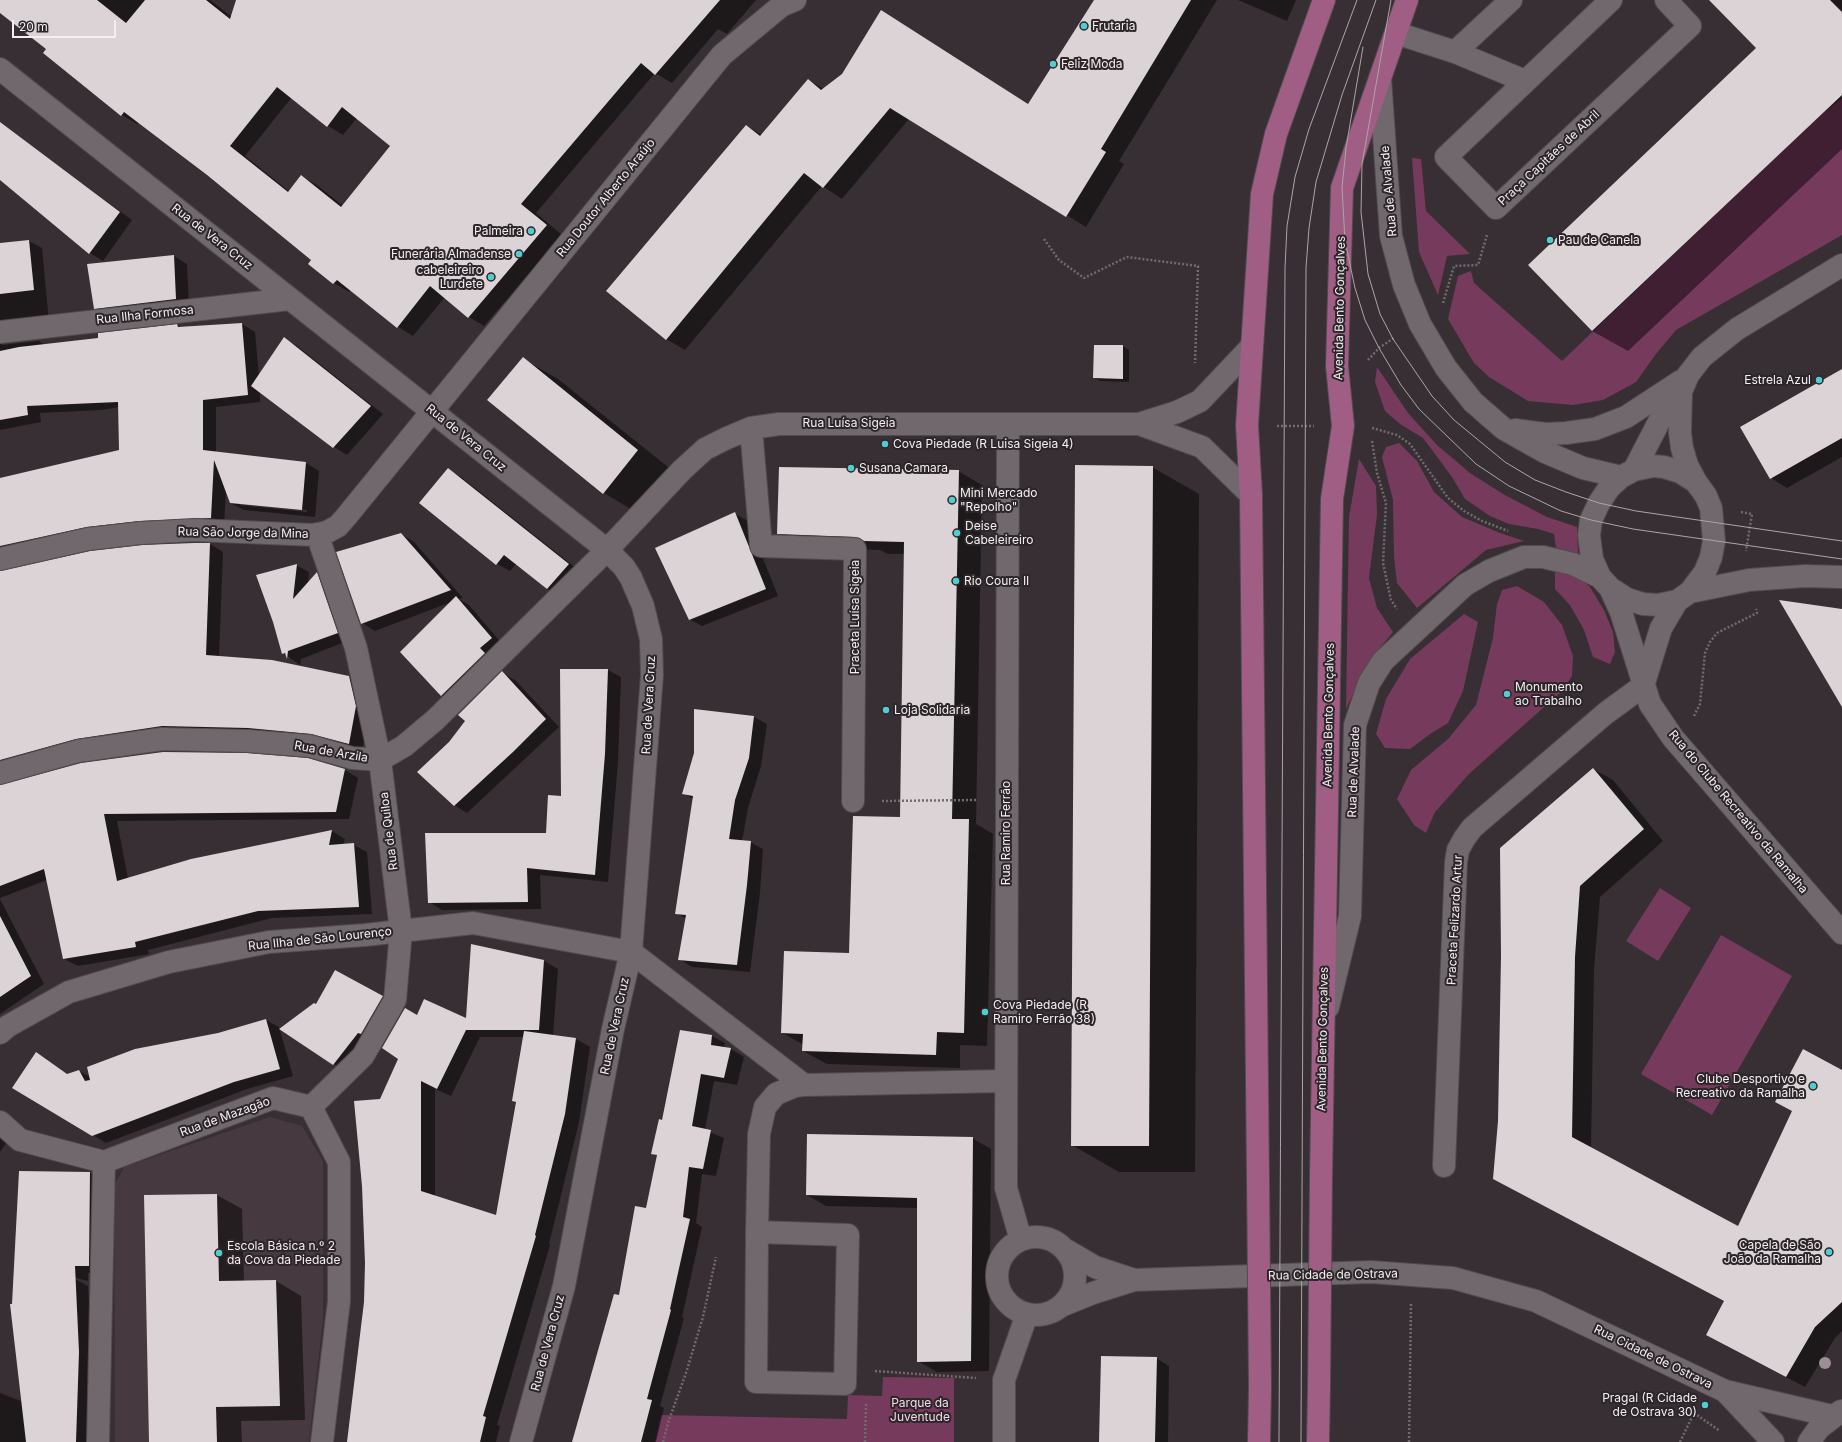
<!DOCTYPE html>
<html>
<head>
<meta charset="utf-8">
<style>
	body { margin:0 }
	#map { position:relative; width:1842px; height:1442px; overflow:hidden; background:#372f33; font-family:Inter,sans-serif }
	canvas { display:block }
	.scale { position:absolute; left:12px; top:20px; width:104px; height:18px; box-sizing:border-box; border:2px solid #f4eff1; border-top:0; padding-left:5px; font-size:12px; line-height:14px; white-space:nowrap; color:#f4eff1; -webkit-text-stroke:3px #2c2529; paint-order:stroke }
</style>
</head>
<body>
<div id="map">
<canvas width="1842" height="1442"></canvas>
<div class="scale">20 m</div>
</div>
<script>
const g = document.querySelector('canvas').getContext('2d');
g.lineJoin = 'round';
function paint(path, color) { g.fillStyle = color; g.fill(path, 'evenodd'); }
const toPath = rows => new Path2D(rows.map(r => 'M' + r).join(''));
function stroke(path, color, width, dash) { g.strokeStyle = color; g.lineWidth = width; g.lineCap = dash ? 'butt' : 'round'; g.setLineDash(dash || []); g.stroke(path); }
function drawText(font, color, halo, rows, align = 'center') {
  g.font = font + ' Inter,sans-serif'; g.lineWidth = 4; g.setLineDash([]); g.textBaseline = 'middle'; g.strokeStyle = halo; g.fillStyle = color; for (const [text, x, y, turn = 0] of rows) {
    g.save(); g.translate(x, y); g.rotate((+turn || 0) * Math.PI / 180); g.textAlign = isNaN(turn) ? turn : align; if (halo) g.strokeText(text, 0, 0); g.fillText(text, 0, 0); g.restore();
  }
}
const built = toPath([
	[270,1117,302,1126,323,1161,323,1319,309,1442,115,1442,114,1186,124,1167]
]);
const green = toPath([
	[1842,98,1842,235,1676,330,1656,354,1636,382,1603,400,1573,405,1528,401,1489,377,1474,363,1448,319,1458,276,1471,271,1474,283,1562,361,1763,169,1821,115],
	[1412,158,1421,159,1426,211,1470,254,1447,256,1438,295,1419,252],
	[1377,367,1408,413,1437,445,1470,473,1503,494,1547,517,1577,527,1578,554,1556,548,1554,534,1538,529,1509,524,1490,516,1465,499,1452,477,1423,438,1400,424,1385,411,1375,382],
	[1399,443,1417,461,1434,492,1462,517,1500,533,1524,541,1486,550,1417,608,1397,583,1394,557,1393,500,1382,457,1386,447],
	[1359,459,1376,486,1377,514,1369,578,1377,608,1393,632,1367,664,1346,709,1349,517],
	[1555,570,1578,576,1590,587,1604,610,1613,632,1615,652,1610,664,1593,657,1584,630,1570,605,1555,589],
	[1517,586,1544,602,1562,625,1573,656,1572,676,1562,691,1469,774,1435,812,1426,833,1414,825,1397,799,1411,770,1448,739,1476,705,1493,638,1497,604,1502,590],
	[1464,614,1478,622,1463,691,1448,723,1430,734,1410,749,1385,748,1376,734,1386,699,1410,659],
	[1660,888,1691,908,1658,961,1626,941],
	[1721,935,1792,976,1712,1115,1641,1074],
	[883,1377,954,1378,954,1442,655,1442,661,1415,847,1419,848,1395,882,1396]
]);
const shadow = toPath([
	[0,0,210,0,232,17,237,0,756,0,727,34,718,29,672,83,655,73,536,213,562,235,484,326,469,317,445,297,413,336,398,327,351,290,349,292,334,283,309,264,312,260,265,221,139,122,137,124,122,115,47,49,0,11],
	[292,97,328,126,343,135,357,118,391,146,343,206,317,185,301,176,290,192,245,156],
	[1094,0,1217,0,1119,161,1124,164,1086,227,909,119,842,199,822,186,685,350,666,339,747,126,762,135,808,80,824,89,843,75,882,11,1029,105],
	[1238,0,1296,0,1287,21],
	[1710,0,1842,0,1842,149,1628,351,1592,331,1758,48],
	[0,123,132,220,103,261,90,253,0,179],
	[29,241,42,248,49,322,1,342,2,345,39,341,45,345,100,339,177,325,182,328,242,324,255,332,259,377,284,339,297,346,383,414,347,455,334,447,260,391,260,402,216,407,216,452,306,463,319,471,315,517,244,510,230,503,226,490,224,525,1,563,2,572,142,546,210,544,223,552,219,657,349,677,362,684,369,714,362,751,174,734,1,777,1,785,345,770,358,778,349,819,117,821,128,879,332,831,345,839,343,845,354,845,367,852,372,914,272,918,148,950,149,954,78,966,64,959,47,880,0,898,0,479,120,450,141,403,102,410,40,413,41,422,0,430,0,244],
	[240,503,307,510,307,512,240,505],
	[174,256,187,264,189,306,108,316,95,308],
	[1095,346,1123,346,1129,350,1129,382,1101,381,1094,378],
	[523,359,558,379,673,471,639,514,604,493,489,400],
	[1842,370,1842,457,1787,488,1771,478],
	[1152,467,1199,494,1195,1172,1119,1172,1072,1145],
	[448,470,461,477,581,572,561,596,548,589,516,564,510,571,497,564],
	[958,471,982,485,976,824,993,834,987,1046,960,1045,960,1068,827,1064,803,1051,804,1045,782,1033,850,954,901,818,905,554,888,554,880,550,802,547,778,533],
	[735,514,748,521,778,596,702,626,689,619],
	[401,534,414,542,463,598,459,599,469,605,504,646,455,703,442,696,401,652,451,602,375,631,362,623],
	[296,565,309,572,308,583,317,573,330,580,350,640,301,659,300,665,283,653],
	[608,670,621,677,618,762,608,882,540,875,541,909,442,910,429,902,547,834],
	[502,673,515,680,559,727,467,813,454,805,450,742],
	[695,710,754,717,767,724,761,766,748,808,742,841,750,842,763,849,760,893,750,972,692,967,679,959,686,919,677,913,693,799,683,793,695,753],
	[1593,769,1613,780,1663,841,1600,897,1594,969,1591,1148,1738,1227,1842,1170,1842,1331,1835,1338,1805,1387,1726,1346,1725,1302,1514,1189],
	[0,899,44,984,0,1014],
	[472,945,544,961,558,969,553,1036,576,1039,590,1047,579,1122,549,1244,550,1245,497,1425,500,1426,496,1442,349,1442,365,1302,381,1100,417,1016,467,1020],
	[480,1037,524,1037,513,1100,516,1103,497,1216,435,1197,435,1089,451,1096],
	[382,997,395,1004,347,1071,334,1064],
	[266,1020,279,1027,293,1076,247,1089,106,1143,26,1095,37,1054,68,1075,79,1071,90,1077,219,1034],
	[681,1031,712,1036,725,1043,724,1048,731,1049,744,1057,737,1085,714,1081,705,1130,724,1138,716,1176,702,1174,696,1223,702,1227,682,1317,684,1318,660,1406,664,1408,656,1442,573,1442,647,1210,658,1156,652,1153,663,1121],
	[0,1131,7,1142,0,1152],
	[972,1138,991,1149,989,1371,937,1372,918,1361,918,1208,826,1206,807,1195],
	[90,1173,103,1181,102,1273,88,1273,88,1281,29,1266],
	[217,1195,242,1209,244,1282,276,1281,301,1296,305,1420,241,1421,242,1442,150,1442,145,1196],
	[75,1279,88,1286,92,1360,89,1442,0,1442,0,1393,21,1401],
	[1156,1358,1169,1366,1168,1442,1101,1442]
]);
const building = toPath([
	[0,0,97,0,126,23,145,0,206,0,230,19,236,0,720,0,655,75,641,63,521,204,547,225,468,318,430,286,397,328,337,280,333,284,308,264,311,260,207,175,124,112,121,116,43,53,46,49,0,13],
	[277,87,327,127,342,107,390,146,341,207,301,175,288,192,230,146],
	[1094,0,1191,0,1101,149,1106,152,1066,217,890,108,823,188,804,173,666,340,606,291,746,125,760,136,808,79,821,90,842,74,881,10,1028,104],
	[1709,0,1830,0,1842,12,1842,95,1592,331,1528,265,1756,48],
	[0,122,120,212,89,254,0,180],
	[29,240,34,290,0,294,0,243],
	[174,255,176,299,94,309,87,264],
	[242,323,248,395,203,400,203,450,306,462,302,510,230,503,214,460,211,518,140,521,87,527,0,546,0,478,119,450,118,402,27,406,28,415,0,420,0,351,19,347,98,338,98,333,177,324,178,327],
	[284,337,371,406,333,448,251,386],
	[1094,345,1123,345,1123,379,1093,378],
	[523,357,638,450,603,494,487,400],
	[1842,369,1842,438,1770,479,1740,427],
	[1075,465,1153,466,1149,1146,1071,1146],
	[779,467,959,470,952,819,969,819,964,1033,937,1032,936,1055,802,1051,803,1034,781,1033,784,951,849,953,853,816,900,817,904,542,864,541,855,537,777,534],
	[448,468,569,564,547,589,504,555,496,565,419,503],
	[735,512,766,589,689,620,655,548],
	[401,533,451,590,361,624,336,552],
	[194,543,210,543,206,655,272,660,349,676,356,706,349,744,311,734,248,728,162,726,76,739,0,760,0,571,90,551,142,545],
	[297,564,293,599,317,572,338,633,288,651,287,659,285,653,282,654,273,622,256,575],
	[456,596,492,638,480,648,485,653,441,696,400,652],
	[1779,600,1842,609,1842,707],
	[560,669,608,669,605,754,595,875,527,868,528,902,428,903,425,833,546,833,548,795,561,796],
	[502,671,546,719,513,752,454,806,417,772,449,742,465,721,458,715],
	[694,709,754,716,749,758,735,800,729,839,751,841,747,885,737,965,678,960,686,915,675,914,693,796,682,794,694,753],
	[163,752,247,753,308,758,345,769,336,812,104,814,117,881,191,859,332,830,329,845,354,843,359,907,258,911,135,942,136,947,63,959,44,869,0,886,0,785,81,763],
	[1593,768,1644,829,1580,886,1575,957,1572,1137,1738,1226,1792,1111,1775,1102,1803,1049,1842,1070,1842,1302,1815,1327,1786,1377,1706,1335,1724,1301,1493,1179,1498,1121,1501,956,1500,848],
	[0,916,31,976,0,997],
	[471,944,544,960,539,1030,466,1030,437,1089,421,1081,421,1191,496,1215,516,1102,512,1101,524,1031,576,1038,565,1114,535,1235,536,1236,483,1416,486,1417,480,1442,347,1442,364,1302,365,1263,362,1186,354,1101,380,1099,398,1059,382,1048,405,1008,417,1015,424,999,466,1018],
	[335,970,383,996,361,1034,358,1033,333,1065,279,1029,314,1003,316,1004],
	[266,1019,280,1069,234,1082,92,1136,12,1088,36,1052,67,1074,79,1070,85,1081,90,1080,87,1067,135,1049,218,1033],
	[680,1030,712,1035,711,1045,731,1048,724,1078,701,1074,692,1126,711,1130,703,1169,689,1167,683,1217,690,1219,670,1309,671,1310,647,1399,652,1400,641,1442,572,1442,614,1294,619,1295,635,1206,646,1208,657,1155,651,1154,659,1119,662,1120],
	[807,1134,973,1137,971,1361,917,1362,917,1198,806,1195],
	[19,1171,90,1172,89,1266,75,1266,79,1352,76,1442,26,1442,10,1304,12,1304],
	[217,1194,219,1281,276,1280,280,1406,216,1407,217,1442,149,1442,144,1195],
	[1101,1356,1157,1357,1155,1442,1099,1442]
]);
const path = toPath([
	[1044,239,1059,260,1084,278,1127,257,1198,266,1195,363],
	[1443,303,1454,266,1478,265,1487,235],
	[1368,360,1379,348,1394,338],
	[1277,426,1314,426],
	[1372,428,1397,435,1410,444,1448,498,1464,511,1482,521,1508,531],
	[1372,441,1377,473,1386,503,1383,563,1391,600,1397,609],
	[1741,512,1752,514,1746,551],
	[1694,716,1700,704,1705,653,1710,642,1717,633,1757,613,1756,609],
	[882,801,977,800],
	[875,1371,976,1378],
	[663,1442,668,1423,686,1373,703,1317,716,1257],
	[865,1442,866,1404],
	[1409,1442,1411,1304],
	[1680,1442,1694,1413,1720,1431]
]);
const street = toPath([
	[1611,0,1446,157,1496,208,1690,26,1666,0],
	[1396,33,1455,52,1525,81],
	[1455,52,1511,0],
	[0,69,607,550,624,567,631,578,643,606,651,639,652,675,631,952,613,1029,564,1286,521,1442],
	[1380,78,1391,236,1404,285,1420,324,1446,368,1473,402,1504,429,1545,452,1583,468,1621,477],
	[0,332,290,299],
	[1681,392,1680,433,1682,448,1687,465,1696,482],
	[1008,424,1006,1188,1021,1240],
	[1139,424,1202,447,1251,495],
	[751,428,761,546,855,549,853,801],
	[1515,430,1545,434,1566,433,1595,429,1626,417,1681,381],
	[1634,470,1662,416,1681,392,1688,375,1702,357,1737,329,1842,265],
	[0,559,88,539,141,533,194,530,315,535,327,532,338,526,346,517,722,55,781,6,795,0],
	[1610,588,1621,612,1650,704,1673,738,1842,933],
	[1690,592,1749,580,1805,576,1842,577],
	[1643,686,1661,628,1677,601],
	[0,773,78,751,162,739,248,741,310,746,352,758,380,760,404,746,435,720,607,550,682,470,705,449,727,438,751,428,779,424,1139,424,1177,412,1200,401,1252,346],
	[1328,1007,1350,916,1355,725,1369,683,1383,661,1465,585,1489,571,1524,557,1543,557,1573,564,1600,577,1610,588,1627,599,1643,604,1658,605,1677,601,1690,592,1705,572,1711,557,1714,541,1711,508,1706,496,1696,482,1680,472,1664,467,1653,466,1634,470,1621,477,1609,488,1599,503,1591,520,1589,535,1592,559,1600,577],
	[0,1033,8,1026,69,992,169,962,269,942,365,935,473,923,631,952,804,1085],
	[311,1107,363,1056,395,1000,401,931,380,760,356,648,317,534],
	[0,1122,20,1140,104,1162],
	[1444,1166,1456,862,1458,850,1464,839,1472,828,1606,713,1643,686],
	[757,1232,848,1235,845,1384,756,1382,757,1232,759,1134,765,1107,776,1094,795,1086,804,1085,1005,1081],
	[98,1442,104,1162,273,1098,311,1107,339,1162,339,1301,322,1442],
	[1004,1442,1004,1380,1027,1314]
]);
const secondary = toPath([
	'997 1276a39 39 0 1 1 78 0a39 39 0 1 1-78 0Z',
	[1066,1250,1095,1267,1134,1280],
	[1061,1306,1093,1293,1134,1280,1371,1272,1453,1278,1536,1301,1725,1391,1832,1416],
	[1725,1391,1773,1442],
	[1809,1442,1819,1428,1841,1411]
]);
const primary = toPath([
	[1258,1178,1251,495,1247,425,1262,194,1276,134,1324,0],
	[1321,1178,1332,499,1343,426,1337,366,1342,188,1407,0],
	[1259,1442,1260,1388],
	[1318,1442,1319,1387]
]);
const tram = toPath([
	[1391,0,1362,164,1361,212,1368,274,1380,314,1393,339,1432,396,1454,420,1505,462,1535,480,1566,492,1599,503,1636,511,1842,541],
	[1363,47,1346,148,1342,188,1345,241,1355,288,1365,320,1379,348,1401,385,1419,409,1476,464,1509,486,1561,511,1591,520,1633,529,1842,559],
	[1279,1442,1285,268,1287,226,1295,177,1309,129,1357,0],
	[1301,1442,1306,268,1309,228,1316,182,1342,95,1376,0]
]);
const primaryBridge = toPath([
	[1258,1178,1260,1388],
	[1319,1387,1321,1178]
]);
const trees = [
	[1825,1363]
];
const markers = [
	[1084,26,4,"#52cdcf"],
	[1053,64,4,"#52cdcf"],
	[531,231,4,"#52cdcf"],
	[1550,240,4,"#52cdcf"],
	[519,254,4,"#52cdcf"],
	[491,277,4,"#52cdcf"],
	[1819,380,4,"#52cdcf"],
	[885,444,4,"#52cdcf"],
	[851,468,4,"#52cdcf"],
	[952,500,4,"#52cdcf"],
	[957,533,4,"#52cdcf"],
	[956,581,4,"#52cdcf"],
	[1507,694,4,"#52cdcf"],
	[886,710,4,"#52cdcf"],
	[985,1012,4,"#52cdcf"],
	[1813,1086,4,"#52cdcf"],
	[1829,1252,4,"#52cdcf"],
	[219,1253,4,"#52cdcf"],
	[1705,1405,4,"#52cdcf"]
];
const poiNames = [
	["Frutaria",1092,26],
	["Feliz Moda",1061,64],
	["Palmeira",523,231,"right"],
	["Pau de Canela",1558,240],
	["Funerária Almadense",511,254,"right"],
	["cabeleireiro",483,270,"right"],
	["Lurdete",483,284,"right"],
	["Estrela Azul",1811,380,"right"],
	["Cova Piedade (R Luisa Sigeia 4)",893,444],
	["Susana Camara",859,468],
	["Mini Mercado",960,493],
	["\"Repolho\"",960,507],
	["Deise",965,526],
	["Cabeleireiro",965,540],
	["Rio Coura II",964,581],
	["Monumento",1515,687],
	["ao Trabalho",1515,701],
	["Loja Solidaria",894,710],
	["Cova Piedade (R",993,1005],
	["Ramiro Ferrão 38)",993,1019],
	["Clube Desportivo e",1805,1079,"right"],
	["Recreativo da Ramalha",1805,1093,"right"],
	["Capela de São",1821,1245,"right"],
	["João da Ramalha",1821,1259,"right"],
	["Escola Básica n.º 2",227,1246],
	["da Cova da Piedade",227,1260],
	["Pragal (R Cidade",1697,1398,"right"],
	["de Ostrava 30)",1697,1412,"right"]
];
const streetNames = [
	["Praça Capitães de Abril",1549,158,-43],
	["Rua de Alvalade",1389,191,-95],
	["Rua Doutor Alberto Araújo",606,198,-51],
	["Rua de Vera Cruz",212,237,38],
	["Avenida Bento Gonçalves",1340,308,-89],
	["Rua Ilha Formosa",145,315,-6],
	["Rua Luísa Sigeia",849,423],
	["Rua de Vera Cruz",466,438,39],
	["Rua São Jorge da Mina",243,533,1],
	["Praceta Luísa Sigeia",855,617,-90],
	["Rua de Vera Cruz",649,705,-87],
	["Avenida Bento Gonçalves",1329,715,-89],
	["Rua de Arzila",331,752,10],
	["Rua de Alvalade",1354,772,-88],
	["Rua do Clube Recreativo da Ramalha",1738,812,50],
	["Rua de Quiloa",389,831,-97],
	["Rua Ramiro Ferrão",1006,833,-90],
	["Praceta Felizardo Artur",1455,920,-87],
	["Rua Ilha de São Lourenço",320,939,-6],
	["Rua de Vera Cruz",615,1026,-78],
	["Avenida Bento Gonçalves",1323,1039,-89],
	["Rua de Mazagão",225,1117,-20],
	["Rua Cidade de Ostrava",1333,1275,-1],
	["Rua de Vera Cruz",548,1343,-75],
	["Rua Cidade de Ostrava",1653,1357,26]
];
const parkNames = [
	["Parque da",920,1403],
	["Juventude",920,1417]
];
paint(built, '#46393f');
paint(green, '#763b5c');
paint(shadow, '#0007');
paint(building, '#dcd3d7');
stroke(street, '#514b4e', 24);
stroke(secondary, '#514b4e', 24);
stroke(primary, '#514b4e', 24);
stroke(path, '#726b6e', 2.5, [2, 2]);
stroke(street, '#70686c', 22);
stroke(secondary, '#70686c', 22);
stroke(primary, '#a15e84', 22);
stroke(tram, '#aba5a8', 1);
stroke(primaryBridge, '#514b4e', 24, []);
stroke(primaryBridge, '#a15e84', 22);
g.fillStyle = '#9e8e95';
for (const [x, y] of trees) { g.beginPath(); g.arc(x, y, 6, 0, 2 * Math.PI); g.fill(); }
for (const [x, y, r, color] of markers) { const dot = new Path2D(); dot.arc(x, y, r, 0, 2 * Math.PI); g.fillStyle = color; g.fill(dot); stroke(dot, '#2c2529', 1.5); }
drawText('12px', '#f4eff1', '#2c2529', poiNames, 'left');
drawText('12px', '#f4eff1', '#2c2529', streetNames);
drawText('12px', '#f2dbe6', '#2c2529', parkNames);
</script>
</body>
</html>
